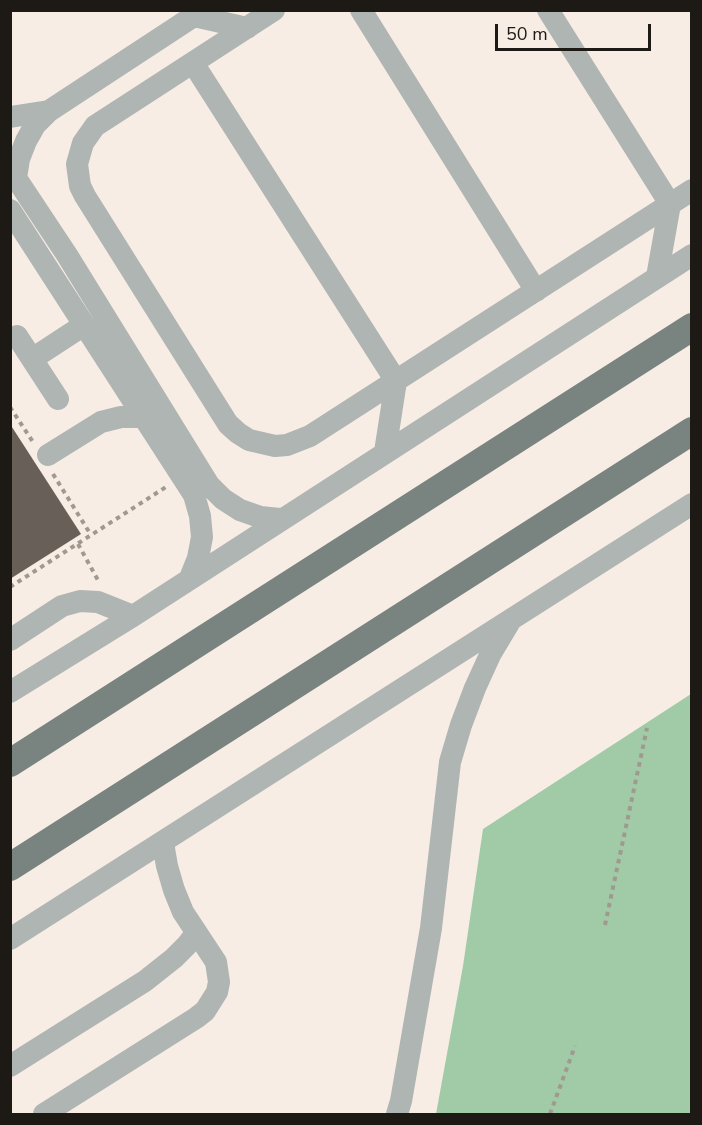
<!DOCTYPE html>
<html>
<head>
<meta charset="utf-8">
<style>
	body { margin:0 }
	#map { position:relative; width:702px; height:1125px; overflow:hidden; background:#f7ede4; font-family:"Nunito Sans",sans-serif }
	canvas { display:block }
	.frame { position:absolute; inset:0; border:12px solid #1d1a16; pointer-events:none }
	.scale { position:absolute; left:495px; top:24px; width:156px; height:27px; box-sizing:border-box; border:3px solid #1d1a16; border-top:0; padding-left:8px; font-size:18px; line-height:21px; white-space:nowrap; color:#1d1a16; -webkit-text-stroke:4px #f7ede4; paint-order:stroke }
</style>
</head>
<body>
<div id="map">
<canvas width="702" height="1125"></canvas>
<div class="frame"></div>
<div class="scale">50 m</div>
</div>
<script>
const g = document.querySelector('canvas').getContext('2d');
g.lineJoin = 'round';
function paint(path, color) { g.fillStyle = color; g.fill(path, 'evenodd'); }
const toPath = rows => new Path2D(rows.map(r => 'M' + r).join(''));
function stroke(path, color, width, dash) { g.strokeStyle = color; g.lineWidth = width; g.lineCap = dash ? 'butt' : 'round'; g.setLineDash(dash || []); g.stroke(path); }
const green = toPath([
	[691,694,691,1114,436,1114,463,966,483,829]
]);
const building = toPath([
	[10,424,81,534,10,579]
]);
const path = toPath([
	[10,407,33,442],
	[53,474,91,535],
	[78,544,99,582],
	[10,587,166,487],
	[605,925,647,728],
	[550,1114,575,1046]
]);
const minor = toPath([
	[274,10,95,126,83,143,77,164,80,186,85,196,228,424,238,433,249,440,275,446,287,445,310,436,692,190],
	[361,10,536,291],
	[548,10,670,204,657,277],
	[194,16,247,28],
	[193,63,396,381,385,452],
	[10,117,49,111],
	[10,169,67,255,209,485,223,499,240,510,260,517,280,519],
	[16,178,19,159,26,141,35,125,49,111,203,10],
	[10,210,194,495,200,516,202,537,198,558,190,578],
	[17,336,58,399],
	[32,359,84,325],
	[48,455,101,422,121,417,143,417],
	[10,640,62,606,80,601,98,602,133,616],
	[10,692,133,616,692,255],
	[10,939,692,504],
	[10,1066,145,981,174,958,187,945,196,933],
	[44,1114,196,1018,205,1011,217,992,219,982,216,962,183,912,174,890,167,866,163,843],
	[397,1114,401,1101,431,928,450,762,461,725,475,688,491,653,509,623]
]);
const major = toPath([
	[10,763,692,327],
	[10,867,692,431]
]);
paint(green, '#a0cba6');
paint(building, '#686058');
stroke(path, '#a09992', 4, [4.5, 4.5]);
stroke(minor, '#afb5b3', 22);
stroke(major, '#798480', 28);
</script>
</body>
</html>
